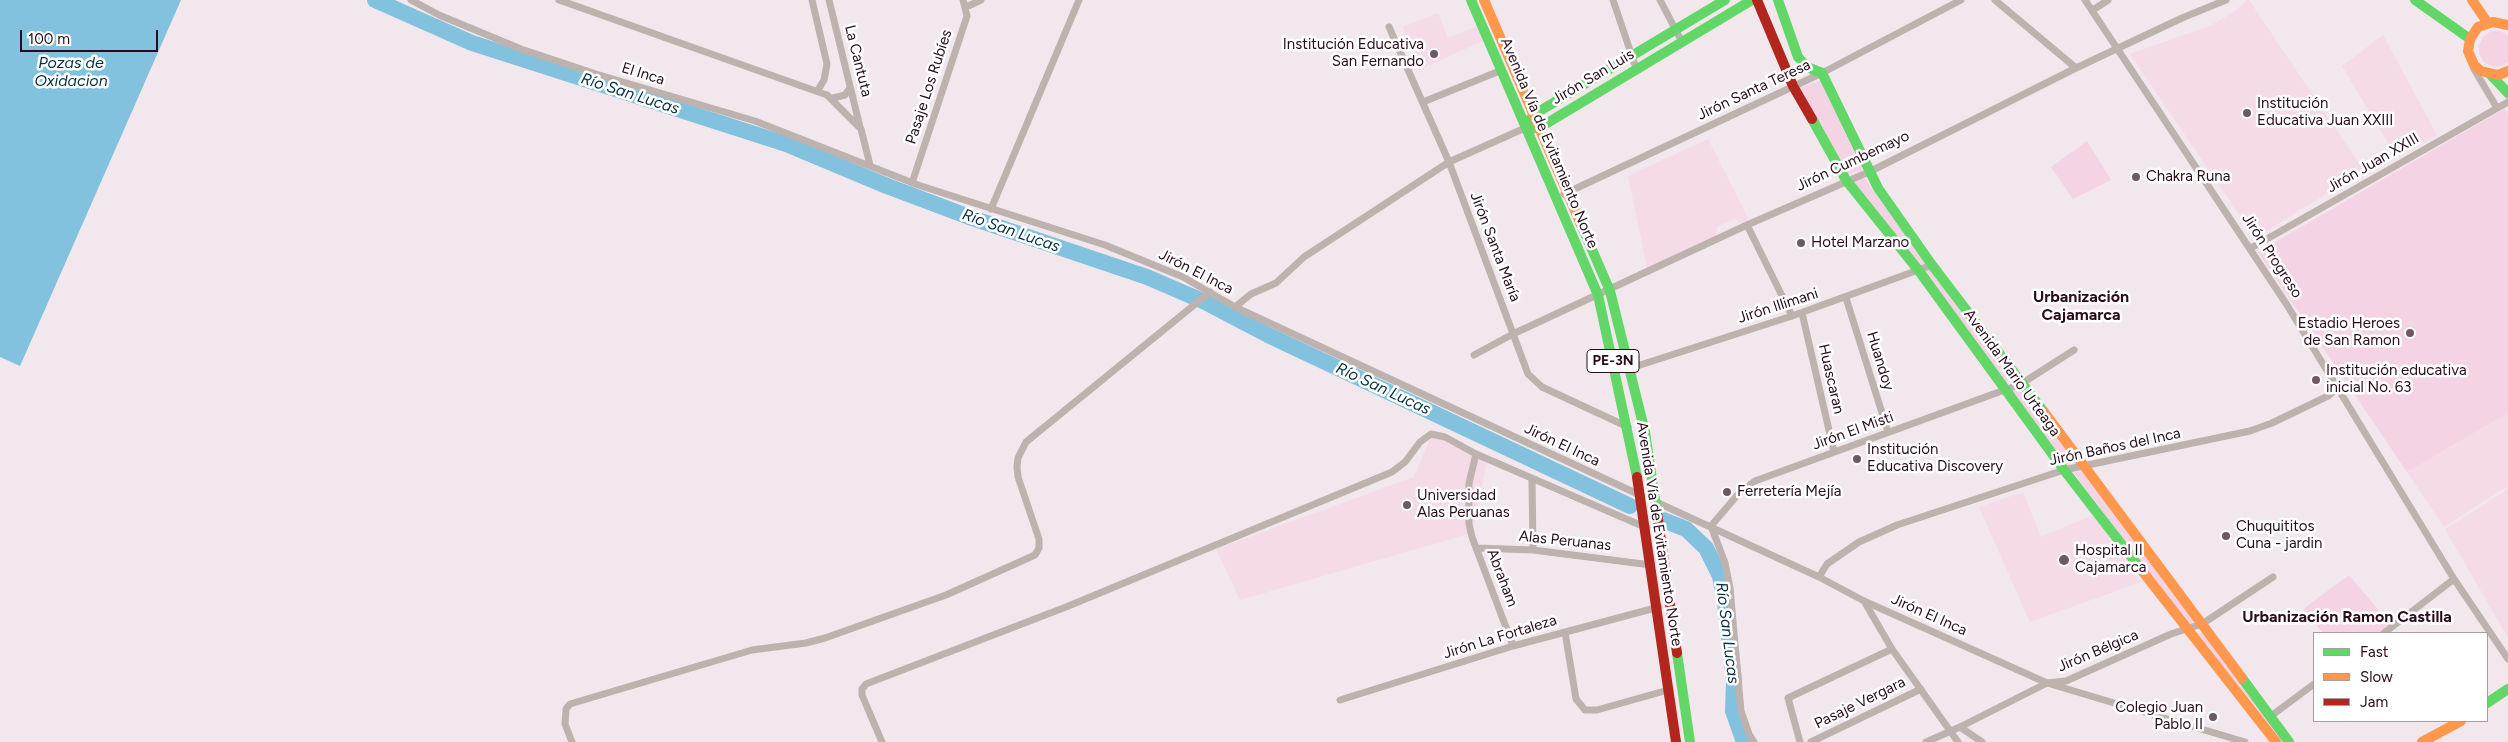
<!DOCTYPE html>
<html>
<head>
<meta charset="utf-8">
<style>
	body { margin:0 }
	#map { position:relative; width:2508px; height:742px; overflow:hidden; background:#f1e7ec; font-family:Figtree,sans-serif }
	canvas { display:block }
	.legend { position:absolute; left:2313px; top:632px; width:175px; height:90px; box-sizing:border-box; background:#fff; border:1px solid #a99da4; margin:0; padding:6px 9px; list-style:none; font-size:15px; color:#290b1c }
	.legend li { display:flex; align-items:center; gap:10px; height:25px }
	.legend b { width:25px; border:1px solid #a99da4 }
	.scale { position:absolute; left:20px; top:30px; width:138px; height:22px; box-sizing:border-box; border:2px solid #290b1c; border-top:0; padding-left:6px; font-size:15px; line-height:18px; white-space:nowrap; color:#290b1c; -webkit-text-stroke:4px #fff; paint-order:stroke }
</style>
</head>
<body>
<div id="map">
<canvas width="2508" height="742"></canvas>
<ul class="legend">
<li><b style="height:6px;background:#63d668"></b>Fast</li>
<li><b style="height:6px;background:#ff974d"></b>Slow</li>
<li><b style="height:6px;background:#b3261e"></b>Jam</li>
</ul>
<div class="scale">100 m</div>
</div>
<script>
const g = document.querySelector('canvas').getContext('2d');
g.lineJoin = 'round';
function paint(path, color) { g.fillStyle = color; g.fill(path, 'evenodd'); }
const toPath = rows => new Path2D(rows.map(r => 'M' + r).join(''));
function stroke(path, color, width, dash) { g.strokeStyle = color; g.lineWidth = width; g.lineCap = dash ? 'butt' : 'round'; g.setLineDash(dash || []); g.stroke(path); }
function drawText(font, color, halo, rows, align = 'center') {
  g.font = font + ' Figtree,sans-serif'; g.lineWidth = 5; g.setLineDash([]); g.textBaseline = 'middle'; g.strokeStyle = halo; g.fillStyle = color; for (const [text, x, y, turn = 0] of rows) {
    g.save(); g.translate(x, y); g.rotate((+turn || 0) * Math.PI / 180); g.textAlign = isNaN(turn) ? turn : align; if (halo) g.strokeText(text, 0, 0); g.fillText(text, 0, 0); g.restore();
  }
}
const built = toPath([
	[2247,0,2249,0,2364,171,2255,238,2130,54,2212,25,2235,11],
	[1438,13,1448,38,1483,24,1489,38,1419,70,1403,27],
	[2383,35,2437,135,2395,155,2342,66],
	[1708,139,1749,220,1743,223,1738,222,1736,218,1717,227,1716,236,1647,268,1628,176],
	[2508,413,2508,486,2444,527,2407,472],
	[1432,434,1488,457,1472,533,1240,600,1216,549,1414,477],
	[2508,489,2508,638,2445,529],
	[2023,492,2041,537,2093,515,2141,582,2030,622,1979,507]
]);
const green = toPath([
	[2491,31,2500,31,2508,35,2508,62,2502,66,2493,67,2484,62,2479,54,2479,45,2483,37],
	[1825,79,1866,168,1842,177,1796,89],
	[2504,109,2508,114,2508,413,2407,472,2258,252],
	[2087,141,2111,180,2073,199,2051,167],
	[1862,175,1927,264,1920,267,1851,182],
	[1931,268,2015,380,2006,383,1922,272],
	[2018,385,2078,464,2067,467,2009,388],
	[2082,471,2197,624,2189,626,2073,472],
	[2349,575,2392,626,2382,633,2323,633,2303,609],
	[2203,632,2285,742,2279,742,2196,634]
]);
const water = toPath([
	[0,0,181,0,20,366,0,357]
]);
const river = toPath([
	[375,0,472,43,789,145,887,186,972,218,1147,277,1205,302,1268,335,1630,506],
	[1663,520,1686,529,1706,548,1720,576,1725,602,1734,682,1733,711,1744,742]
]);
const street = toPath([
	[411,0,439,15,521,49,596,74,755,121,918,185,1105,245,1183,277,1235,307,1642,496],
	[559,0,827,95,861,129,870,165],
	[812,0,827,64,824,80,818,90],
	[829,0,860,127],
	[1613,0,1636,68],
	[1660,0,1682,42],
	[1995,0,2076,68],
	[2085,0,2287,305,2454,579,2508,659],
	[966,7,981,0],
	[2093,10,2108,0],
	[1389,27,1449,162,1528,374,1542,387,1628,427],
	[2474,69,2497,108],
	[833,98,845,95,850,88],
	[1423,102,1502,70],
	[912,183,967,16,963,0],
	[1564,194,1822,73,1961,0],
	[991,209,1079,0],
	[1747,225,1792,316],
	[2251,248,2508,102],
	[1846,298,1888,432],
	[1235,307,1251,294,1276,283,1304,257,1449,162,1525,128],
	[1802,313,1834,452],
	[1474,355,1513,334,1747,225,1871,171,2076,68,2182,18,2226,0],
	[1631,368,1792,316,1932,265],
	[1476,454,1469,483,1469,524,1472,537,1513,646],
	[1532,479,1533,550],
	[1654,501,1819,577,1864,601,2047,683,2245,742],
	[1711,526,1740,492,1755,481,2021,384,2074,350],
	[1711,526,1725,563,1730,588,1741,711,1749,734,1754,742],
	[1476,548,1533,550,1651,565],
	[1819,577,1827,564,1859,542,1897,525,2064,470,2250,431,2272,423,2328,396,2339,387],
	[1864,601,1892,649,1958,742],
	[1565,632,1576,699,1585,710,1597,710,1668,690],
	[2384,633,2454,579],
	[1340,700,1513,646,1659,607],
	[2271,716,2314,684],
	[1960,727,1982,742],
	[572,742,565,724,566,709,570,704,752,650,806,643,825,638,946,595,1035,555,1039,548,1039,539,1018,477,1017,467,1018,458,1026,442,1210,292],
	[882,742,862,695,862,689,866,684,1066,607,1392,472,1405,462,1420,442,1431,434,1445,437,1476,454,1647,528],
	[1800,742,1788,698,1892,649],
	[1811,742,1921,689],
	[1926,742,1960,727,2047,683,2066,681,2171,634,2202,624,2273,577]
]);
const fast = toPath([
	[1471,0,1598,295,1637,477],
	[1778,0,1798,57,1807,67,1822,73,1878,188,1932,265,2044,412],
	[2415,0,2470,39],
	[2491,75,2508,93],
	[1812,119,1846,180,1919,271,2064,470,2143,572],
	[1530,120,1533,115,1725,0],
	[1533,128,1539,128,1752,0],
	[1580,222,1610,291,1645,432,1657,513],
	[1677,653,1690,742],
	[2242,678,2289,742],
	[2487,703,2508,689]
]);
const slow = toPath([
	[1484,0,1580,222],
	[2472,0,2487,22],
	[2508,25,2493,22,2478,27,2470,39,2468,51,2474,65,2481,71,2498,75,2508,71],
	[2044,412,2242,678],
	[2143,572,2276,742],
	[2422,742,2461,721]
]);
const jam = toPath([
	[1757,0,1793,86,1812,119],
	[1637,477,1676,742],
	[1657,513,1677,653]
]);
const markers = [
	[1434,54,5,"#6f5865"],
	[2247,113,5,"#6f5865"],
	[2136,177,5,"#6f5865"],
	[1801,243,5,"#6f5865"],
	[2410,333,5,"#6f5865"],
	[2316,380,5,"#6f5865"],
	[1857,459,5,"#6f5865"],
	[1727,492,5,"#6f5865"],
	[1407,505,5,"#6f5865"],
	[2226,536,5,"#6f5865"],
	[2064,560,6,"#6f5865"],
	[2213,717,5,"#6f5865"]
];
const shields = [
	[1613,361,52]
];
const shieldNames = [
	["PE-3N",1613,361]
];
const poiNames = [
	["Institución Educativa",1424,45,"right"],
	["San Fernando",1424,62,"right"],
	["Institución",2257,104],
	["Educativa Juan XXIII",2257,121],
	["Chakra Runa",2146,177],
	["Hotel Marzano",1811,243],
	["Estadio Heroes",2400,324,"right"],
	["de San Ramon",2400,341,"right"],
	["Institución educativa",2326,371],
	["inicial No. 63",2326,388],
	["Institución",1867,450],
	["Educativa Discovery",1867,467],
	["Ferretería Mejía",1737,492],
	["Universidad",1417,496],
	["Alas Peruanas",1417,513],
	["Chuquititos",2236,527],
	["Cuna - jardin",2236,544],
	["Hospital II",2075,551],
	["Cajamarca",2075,568],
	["Colegio Juan",2203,708,"right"],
	["Pablo II",2203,725,"right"]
];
const streetNames = [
	["La Cantuta",858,61,76],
	["El Inca",643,74,17],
	["Jirón San Luis",1593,77,-31],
	["Pasaje Los Rubíes",929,87,-72],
	["Jirón Santa Teresa",1754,90,-25],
	["Avenida Vía de Evitamiento Norte",1549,143,67],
	["Jirón Cumbemayo",1853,161,-25],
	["Jirón Juan XXIII",2373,163,-30],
	["Jirón Santa María",1495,247,69],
	["Jirón Progreso",2272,256,57],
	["Jirón El Inca",1196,272,27],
	["Jirón Illimani",1778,306,-18],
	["Huandoy",1880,361,73],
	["Avenida Mario Urteaga",2012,373,54],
	["Huascaran",1831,379,77],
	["Jirón El Misti",1853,431,-20],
	["Jirón El Inca",1562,445,25],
	["Jirón Baños del Inca",2115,447,-12],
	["Avenida Vía de Evitamiento Norte",1659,534,81],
	["Alas Peruanas",1565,541,6],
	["Abraham",1502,578,69],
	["Jirón El Inca",1929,615,24],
	["Jirón La Fortaleza",1500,637,-17],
	["Jirón Bélgica",2098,651,-23],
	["Pasaje Vergara",1860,703,-26]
];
const waterNames = [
	["Pozas de",71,63],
	["Oxidacion",71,81],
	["Río San Lucas",630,94,18],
	["Río San Lucas",1011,231,19],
	["Río San Lucas",1383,389,25],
	["Río San Lucas",1727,633,83]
];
const neighbourhoodNames = [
	["Urbanización",2081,297],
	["Cajamarca",2081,315],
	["Urbanización Ramon Castilla",2347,617]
];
paint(built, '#f4dbe7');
paint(green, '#f4d4e4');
paint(water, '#82c2df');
stroke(river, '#82c2df', 16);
stroke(street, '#beb2af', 7);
stroke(fast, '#63d668', 10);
stroke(slow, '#ff974d', 10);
stroke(jam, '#b3261e', 10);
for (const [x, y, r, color] of markers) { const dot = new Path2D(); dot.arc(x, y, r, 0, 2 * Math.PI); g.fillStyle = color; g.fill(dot); stroke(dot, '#fff', 2); }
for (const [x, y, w] of shields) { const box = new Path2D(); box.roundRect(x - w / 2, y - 11.5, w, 23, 4); g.fillStyle = '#fff'; g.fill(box); stroke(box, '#290b1c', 1); }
drawText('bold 14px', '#290b1c', null, shieldNames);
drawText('15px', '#290b1c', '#fff', poiNames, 'left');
drawText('15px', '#290b1c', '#fff', streetNames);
drawText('italic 16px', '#043141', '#fff', waterNames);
drawText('bold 16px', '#290b1c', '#fff', neighbourhoodNames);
</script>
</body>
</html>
